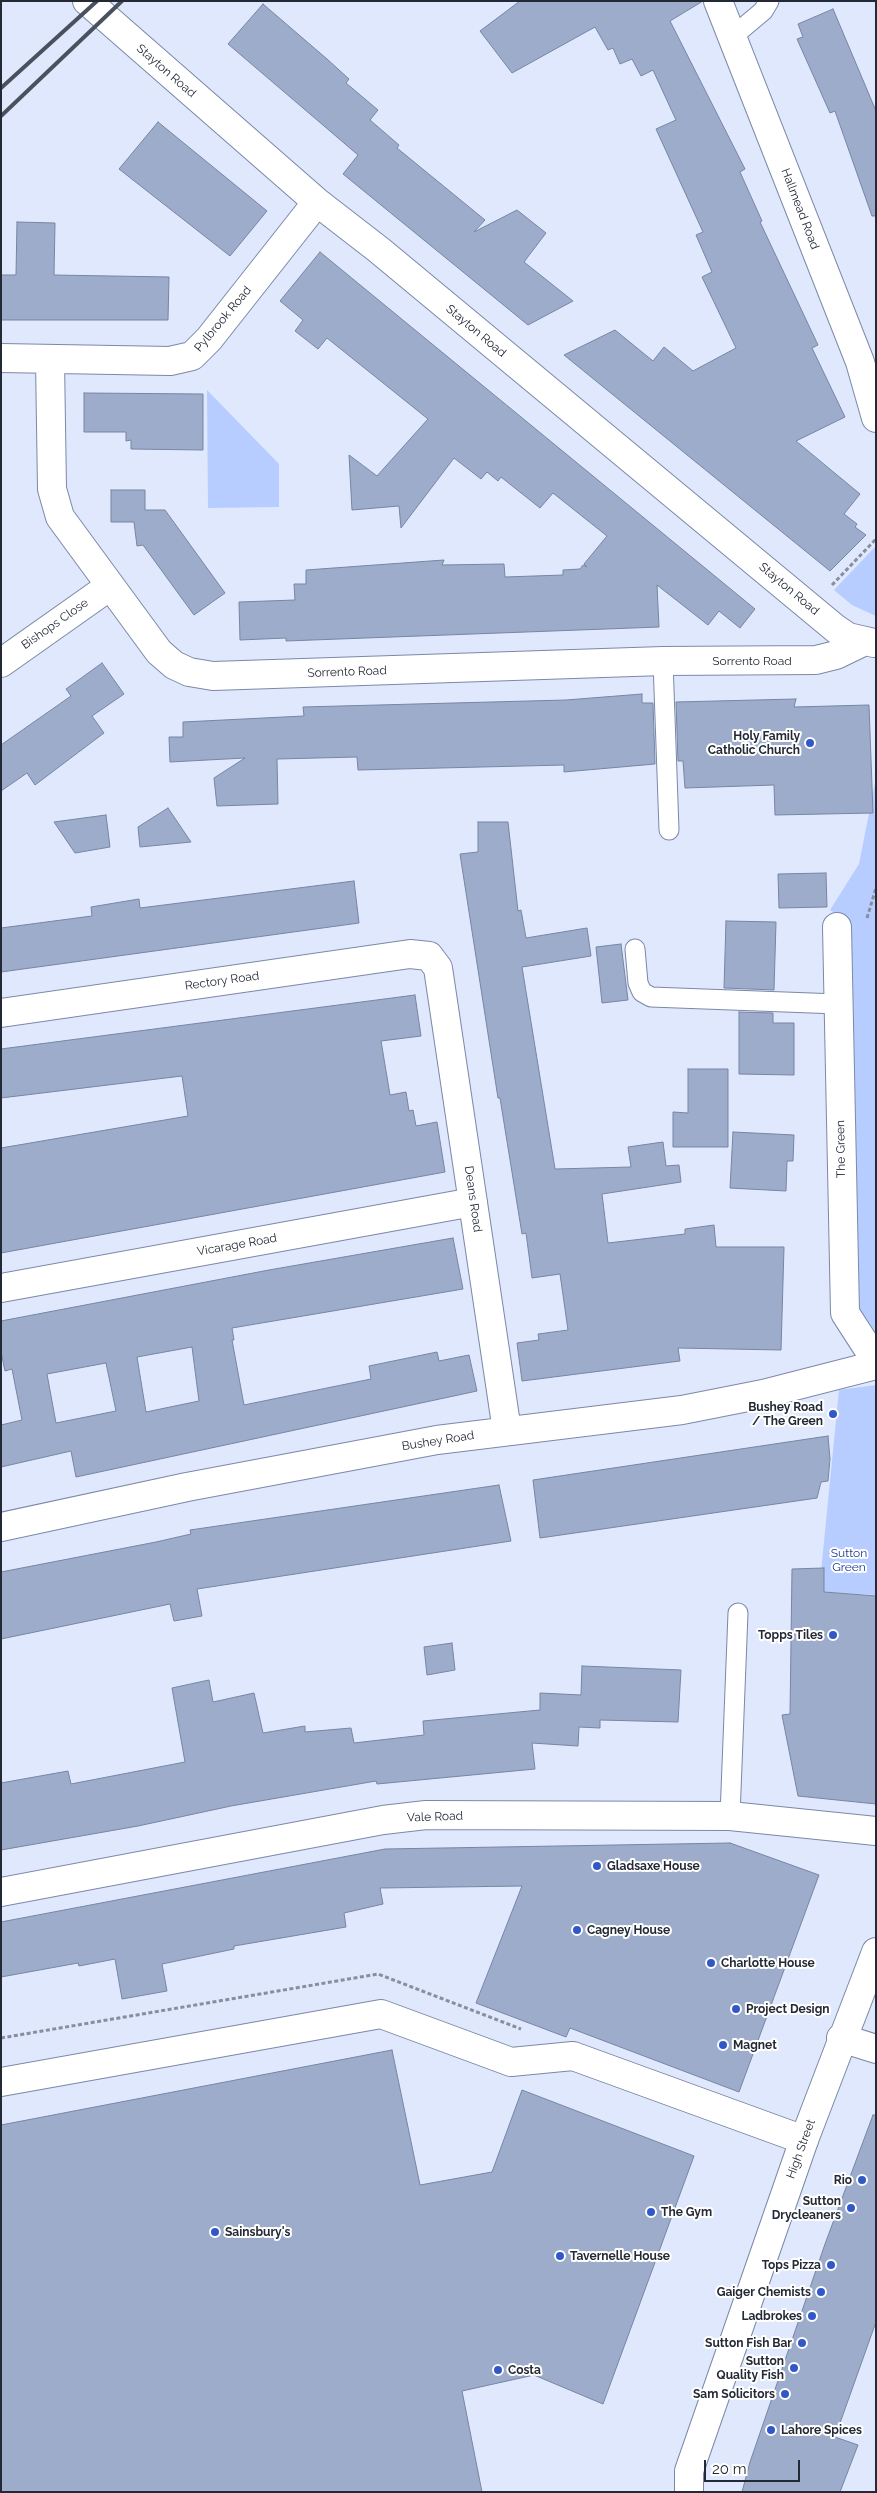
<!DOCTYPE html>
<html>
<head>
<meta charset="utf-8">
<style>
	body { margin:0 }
	#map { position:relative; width:877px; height:2493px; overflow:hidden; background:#dfe8fc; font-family:Raleway,sans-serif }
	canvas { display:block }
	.frame { position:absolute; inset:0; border:2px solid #232935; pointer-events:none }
	.scale { position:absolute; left:704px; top:2460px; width:96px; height:22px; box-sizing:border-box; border:2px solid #232935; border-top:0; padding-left:6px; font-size:15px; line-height:18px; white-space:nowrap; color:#232935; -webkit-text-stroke:4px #fff; paint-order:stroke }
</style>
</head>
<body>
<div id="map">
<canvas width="877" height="2493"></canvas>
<div class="frame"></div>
<div class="scale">20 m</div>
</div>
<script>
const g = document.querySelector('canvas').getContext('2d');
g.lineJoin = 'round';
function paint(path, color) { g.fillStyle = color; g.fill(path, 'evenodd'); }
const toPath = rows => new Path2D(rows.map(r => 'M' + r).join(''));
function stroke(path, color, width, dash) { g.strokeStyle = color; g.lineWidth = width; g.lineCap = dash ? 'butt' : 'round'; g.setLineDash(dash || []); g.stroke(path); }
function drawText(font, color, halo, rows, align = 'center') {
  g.font = font + ' Raleway,sans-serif'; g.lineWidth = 4; g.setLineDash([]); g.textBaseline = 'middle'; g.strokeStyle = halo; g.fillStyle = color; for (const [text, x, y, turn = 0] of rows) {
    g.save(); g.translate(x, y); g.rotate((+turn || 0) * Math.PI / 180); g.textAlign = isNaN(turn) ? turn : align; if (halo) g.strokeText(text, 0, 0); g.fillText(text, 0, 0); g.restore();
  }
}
const green = toPath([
	[207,390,279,464,279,507,208,508],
	[876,546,876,616,852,605,834,590],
	[876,778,876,1344,854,1301,849,922,830,910,859,864],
	[876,1385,876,1595,819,1592,839,1390]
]);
const building = toPath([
	[520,1,703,1,670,21,745,169,740,172,762,221,760,222,818,345,812,348,845,417,796,441,860,494,844,514,857,524,855,527,866,535,830,571,564,355,615,330,653,361,664,347,693,371,736,348,702,277,712,272,696,235,703,232,656,129,676,120,653,70,641,76,632,59,620,64,613,48,608,50,595,27,512,73,480,31,520,1],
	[263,4,327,59,349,79,346,83,378,110,370,120,399,145,397,148,485,220,474,232,517,210,546,233,524,262,573,301,528,325,343,174,358,155,228,44,263,4],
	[833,9,876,111,876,216,872,216,835,111,830,113,797,39,803,37,798,24,833,9],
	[158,122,267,211,230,256,119,169,158,122],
	[17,222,55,223,54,275,169,277,168,320,1,320,1,275,16,275,17,222],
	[320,252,755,609,740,628,719,611,708,625,657,585,659,627,286,641,286,638,240,640,239,602,295,600,294,584,306,584,306,570,444,560,442,565,504,564,505,577,563,575,563,570,580,569,583,565,587,567,584,564,607,536,553,493,540,508,501,477,498,481,487,472,481,479,454,458,401,528,399,506,352,510,349,455,377,476,428,419,327,338,318,349,295,331,303,320,280,301,320,252],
	[84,393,203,394,203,450,131,449,131,440,126,441,126,432,84,432,84,393],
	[111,490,145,490,145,510,165,510,225,593,194,615,143,545,137,546,134,522,111,522,111,490],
	[102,663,124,694,92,716,104,733,35,785,27,773,1,791,1,745,71,696,66,689,102,663],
	[642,694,642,703,653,703,655,764,564,772,564,765,358,770,357,757,277,759,278,804,217,806,214,778,245,758,170,762,169,737,183,737,183,722,304,716,303,707,566,700,642,694],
	[796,699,794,707,869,705,873,813,775,815,774,785,685,788,683,761,678,761,676,702,796,699],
	[168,808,191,842,140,847,138,827,168,808],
	[106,815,110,847,75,853,54,822,106,815],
	[478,822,508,822,518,911,521,910,526,938,587,928,591,956,522,967,555,1169,631,1167,628,1147,663,1142,666,1166,679,1165,681,1182,602,1194,608,1243,685,1234,685,1229,714,1225,716,1247,784,1247,781,1350,678,1348,680,1361,522,1381,517,1343,539,1340,538,1334,568,1330,560,1274,532,1278,526,1233,522,1234,500,1098,498,1098,460,854,478,852,478,822],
	[826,873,827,907,779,908,778,874,826,873],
	[354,881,359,923,1,972,1,928,92,916,91,907,139,899,140,908,354,881],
	[726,921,776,922,774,990,724,988,726,921],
	[621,944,628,1000,602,1003,596,947,621,944],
	[415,995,421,1036,381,1041,390,1095,406,1092,409,1111,413,1110,416,1126,437,1122,445,1172,1,1253,1,1148,188,1116,182,1076,1,1098,1,1049,415,995],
	[739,1012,773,1013,773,1023,794,1023,794,1075,739,1074,739,1012],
	[688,1069,728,1069,728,1147,673,1147,673,1112,688,1113,688,1069],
	[733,1132,794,1135,793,1161,787,1161,786,1191,730,1188,733,1132],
	[453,1238,463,1289,232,1328,234,1340,232,1340,244,1405,371,1379,369,1366,437,1352,439,1361,469,1355,477,1391,76,1477,71,1451,1,1467,1,1425,22,1420,12,1369,5,1371,1,1352,1,1321,269,1270,453,1238],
	[192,1347,199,1401,146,1412,137,1357,192,1347],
	[106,1363,116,1411,56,1423,47,1374,106,1363],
	[828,1436,830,1459,828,1481,821,1482,817,1498,540,1538,533,1480,828,1436],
	[499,1485,511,1541,197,1589,202,1616,174,1621,170,1604,1,1639,1,1572,156,1542,191,1534,190,1530,499,1485],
	[824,1568,824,1592,876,1596,876,1804,798,1796,782,1715,790,1714,792,1569,824,1568],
	[452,1643,455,1670,427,1675,424,1647,452,1643],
	[582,1666,681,1670,678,1722,600,1720,600,1728,579,1727,578,1746,532,1743,535,1769,377,1784,376,1781,231,1806,138,1826,1,1850,1,1783,68,1771,71,1784,185,1762,172,1688,209,1680,213,1702,254,1693,263,1733,305,1726,305,1732,351,1728,354,1743,424,1735,423,1721,540,1710,540,1693,581,1695,582,1666],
	[730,1843,819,1875,739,2092,570,2028,566,2037,476,2003,522,1886,380,1888,383,1904,344,1913,346,1927,234,1946,234,1949,162,1964,167,1991,122,1999,115,1959,79,1966,78,1963,1,1977,1,1922,385,1849,730,1843],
	[392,2050,420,2185,492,2172,522,2090,694,2156,603,2404,534,2375,462,2391,482,2492,1,2492,1,2125,392,2050],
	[873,2115,876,2115,876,2322,835,2437,858,2445,840,2492,742,2492,750,2462,825,2244,873,2115]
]);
const path = toPath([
	[832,585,876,539],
	[867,918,876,888],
	[1,2038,378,1974,521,2029]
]);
const service = toPath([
	[732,37,763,11,769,1],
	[663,661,669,830],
	[635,949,638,983,642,992,651,997,838,1004],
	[730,1816,738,1613]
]);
const minor = toPath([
	[87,1,317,202,379,250,836,629,848,637,874,643],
	[718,1,860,362,876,418],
	[1,358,170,361,192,356,209,339,317,202],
	[50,360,52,489,60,517,159,652,174,665,189,672,213,676,663,661,816,660,836,655,865,641],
	[1,663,110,586],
	[837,927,845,1313,876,1361],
	[1,1013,410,954,429,956,438,968,507,1431],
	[1,1288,473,1202],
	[1,1527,187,1487,437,1440,682,1410,763,1394,876,1365],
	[1,1892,383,1820,426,1815,730,1816,876,1831],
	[841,2038,876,2049],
	[1,2082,381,2014,511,2062,573,2056,804,2140]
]);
const secondary = toPath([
	[689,2492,689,2471,804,2140,876,1952]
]);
const rail = toPath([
	[1,88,97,1],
	[1,116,122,1]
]);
const markers = [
	[810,743,5,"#3258c8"],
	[833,1414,5,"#3258c8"],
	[833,1635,5,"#3258c8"],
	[597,1866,5,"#3258c8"],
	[577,1930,5,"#3258c8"],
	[711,1963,5,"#3258c8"],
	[736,2009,5,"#3258c8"],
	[723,2045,5,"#3258c8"],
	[862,2180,5,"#3258c8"],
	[851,2208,5,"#3258c8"],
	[651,2212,5,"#3258c8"],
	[215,2232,5,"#3258c8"],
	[560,2256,5,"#3258c8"],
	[831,2265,5,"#3258c8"],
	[821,2292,5,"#3258c8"],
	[812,2316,5,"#3258c8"],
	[802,2343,5,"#3258c8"],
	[794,2368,5,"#3258c8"],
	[498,2370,5,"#3258c8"],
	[785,2394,5,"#3258c8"],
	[771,2430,5,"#3258c8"]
];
const streetNames = [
	["Stayton Road",166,71,41],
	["Hallmead Road",800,209,69],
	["Pylbrook Road",223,319,-50],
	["Stayton Road",476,331,40],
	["Stayton Road",789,589,40],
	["Bishops Close",55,624,-35],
	["Sorrento Road",752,661],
	["Sorrento Road",347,672,-2],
	["Rectory Road",222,981,-8],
	["The Green",841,1149,-91],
	["Deans Road",473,1199,82],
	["Vicarage Road",237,1245,-10],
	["Bushey Road",438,1441,-9],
	["Vale Road",435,1817,-2],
	["High Street",801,2149,-70]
];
const poiNames = [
	["Holy Family",800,736],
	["Catholic Church",800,750],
	["Bushey Road",823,1407],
	["/ The Green",823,1421],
	["Topps Tiles",823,1635],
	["Gladsaxe House",607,1866,"left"],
	["Cagney House",587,1930,"left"],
	["Charlotte House",721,1963,"left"],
	["Project Design",746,2009,"left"],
	["Magnet",733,2045,"left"],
	["Rio",852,2180],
	["Sutton",841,2201],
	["Drycleaners",841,2215],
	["The Gym",661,2212,"left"],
	["Sainsbury's",225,2232,"left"],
	["Tavernelle House",570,2256,"left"],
	["Tops Pizza",821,2265],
	["Gaiger Chemists",811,2292],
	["Ladbrokes",802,2316],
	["Sutton Fish Bar",792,2343],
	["Sutton",784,2361],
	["Quality Fish",784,2375],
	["Costa",508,2370,"left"],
	["Sam Solicitors",775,2394],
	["Lahore Spices",781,2430,"left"]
];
const parkNames = [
	["Sutton",849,1553],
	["Green",849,1567]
];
paint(green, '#b7cdff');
paint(building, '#9eaccb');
stroke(building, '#7785a3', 1);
stroke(service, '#7b89a7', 21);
stroke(minor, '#7b89a7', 30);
stroke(secondary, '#7b89a7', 30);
stroke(path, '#878f9f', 3, [4, 2.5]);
stroke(service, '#fff', 19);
stroke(minor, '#fff', 28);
stroke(secondary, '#fff', 28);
stroke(rail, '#49505e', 4);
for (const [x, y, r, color] of markers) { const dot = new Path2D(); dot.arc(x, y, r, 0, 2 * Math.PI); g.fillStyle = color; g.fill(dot); stroke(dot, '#fff', 2); }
drawText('12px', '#232935', '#fff', streetNames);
drawText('bold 12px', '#232935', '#fff', poiNames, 'right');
drawText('12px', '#1b3894', '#fff', parkNames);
</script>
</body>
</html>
